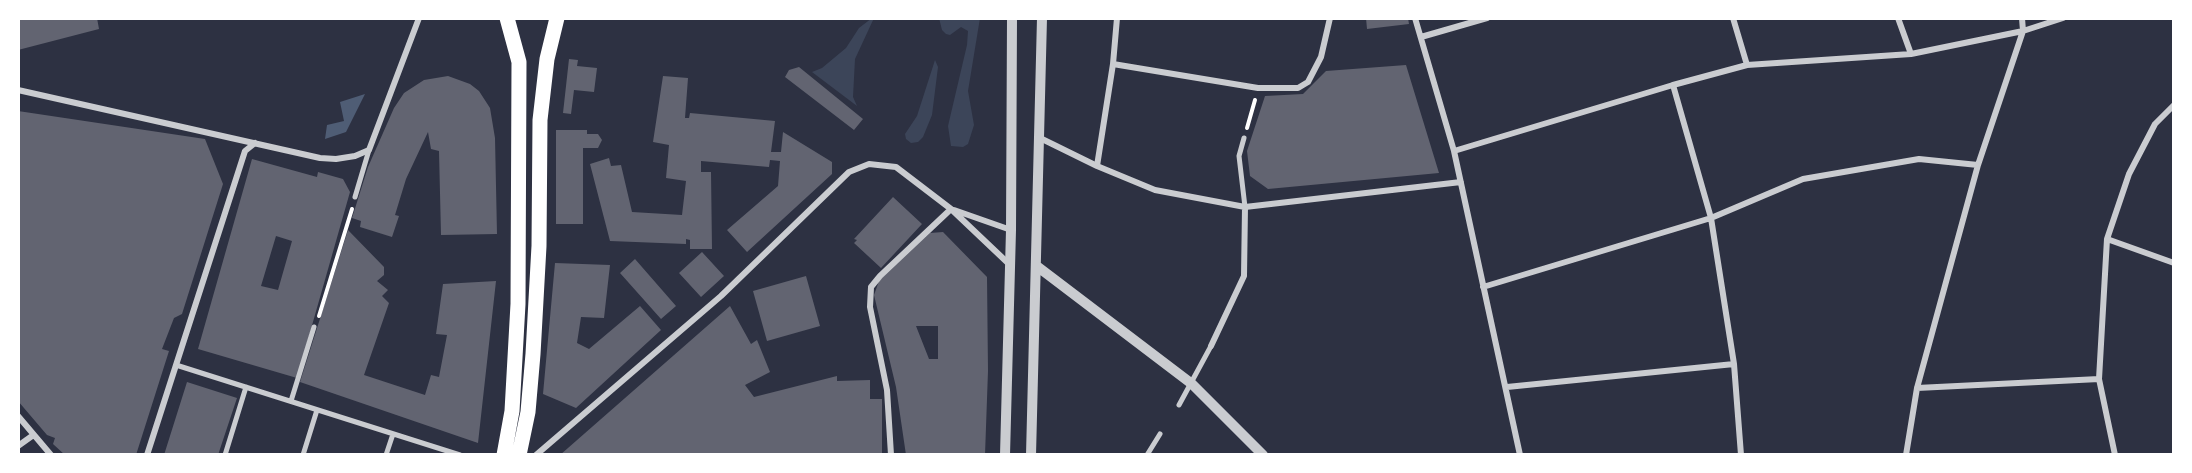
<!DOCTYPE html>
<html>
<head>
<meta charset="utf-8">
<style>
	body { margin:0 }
	#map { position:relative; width:2192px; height:473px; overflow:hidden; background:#2d3142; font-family:Cabin,sans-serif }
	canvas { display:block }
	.frame { position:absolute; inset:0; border:20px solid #fff; pointer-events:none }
</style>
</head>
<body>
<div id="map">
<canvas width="2192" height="473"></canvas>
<div class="frame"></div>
</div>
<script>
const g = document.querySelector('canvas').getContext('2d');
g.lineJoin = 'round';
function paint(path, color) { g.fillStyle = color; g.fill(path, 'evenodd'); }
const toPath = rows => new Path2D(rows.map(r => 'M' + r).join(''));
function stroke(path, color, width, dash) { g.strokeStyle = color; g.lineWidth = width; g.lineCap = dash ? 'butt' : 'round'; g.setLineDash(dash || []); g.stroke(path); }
const green = toPath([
	[872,18,874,18,855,59,853,97,857,106,812,72,822,68,846,48,859,28],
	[939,18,980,18,968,91,974,125,968,144,963,147,951,146,948,126,967,45,968,31,961,27,950,35,946,34,942,30],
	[935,60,938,67,932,115,923,137,918,142,911,143,906,139,905,134,917,116]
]);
const water = toPath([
	[365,94,346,132,325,139,327,125,344,121,340,102]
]);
const building = toPath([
	[18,18,97,18,99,29,18,50],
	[1366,18,1408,18,1409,24,1367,29],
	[569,59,578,60,577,66,597,68,594,92,574,90,571,114,563,113],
	[1406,65,1439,173,1268,189,1250,176,1247,151,1265,96,1303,94,1326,71],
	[799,67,863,119,854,130,785,77,789,70],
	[448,76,470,84,479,91,490,108,495,138,497,234,441,235,439,151,431,149,428,132,406,179,395,215,399,216,392,237,360,227,361,221,352,218,368,167,394,108,404,93,424,80],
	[663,76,688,78,685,118,689,118,690,113,775,121,771,152,781,152,783,132,832,162,832,174,747,252,727,230,778,186,780,161,770,160,769,167,701,161,701,172,711,172,712,249,690,249,690,240,686,239,686,244,610,241,590,164,609,158,611,166,621,165,632,212,682,215,686,181,666,178,669,145,653,142],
	[18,111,205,139,223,184,182,314,174,318,162,349,169,351,136,455,65,455,53,444,55,438,47,435,18,401],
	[556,130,587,130,587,134,598,134,602,140,598,148,583,148,583,224,556,224],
	[252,159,317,177,318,172,343,179,350,192,297,378,198,349],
	[276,236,292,241,278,290,261,286],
	[893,197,922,224,881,268,854,243,857,240,854,239],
	[348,230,384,267,384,275,377,281,388,290,382,296,389,303,364,375,425,395,431,375,439,377,447,335,436,334,443,284,496,281,478,443,300,382],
	[943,232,987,277,988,371,985,455,906,455,896,387,874,295,879,281,930,233],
	[916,326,938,326,938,359,929,359],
	[702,252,724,276,701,297,679,273],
	[635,259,676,306,661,319,620,273],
	[555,263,610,265,604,318,581,317,577,343,589,349,640,306,661,330,576,408,543,394],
	[806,276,820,326,767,341,753,291],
	[730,306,751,344,757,340,770,372,745,385,754,397,837,376,837,381,870,380,870,399,882,399,882,455,560,455],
	[187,382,237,398,218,455,164,455]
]);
const path = toPath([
	[1247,128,1255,100],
	[319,316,352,209]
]);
const pedestrian = toPath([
	[1244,138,1239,156,1245,207],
	[355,197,369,150],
	[176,365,460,455],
	[291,401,314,327],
	[1179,405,1211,346],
	[225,455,246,387],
	[303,455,317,410],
	[386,455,393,434],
	[1147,455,1160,434]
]);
const minor = toPath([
	[1415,18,1454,151,1520,455],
	[1733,18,1747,65],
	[1898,18,1911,54,2023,31,2022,18],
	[1421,37,1487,18],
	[1113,64,1258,88,1298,88,1308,82,1321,57,1330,18],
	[1673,85,1711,218,1734,364,1741,455],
	[18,90,320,158,336,159,355,156,369,150,419,18],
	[1040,138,1097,166,1155,190,1245,207,1461,182],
	[1454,151,1673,85,1747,65,1911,54],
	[1097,166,1113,64,1117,18],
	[954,210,1011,230],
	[2107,239,2174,263],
	[1483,287,1711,218,1803,179,1919,159,1978,165],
	[1211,346,1244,276,1245,207],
	[1507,387,1734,364],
	[1917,388,2099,379],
	[18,416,51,455],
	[18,446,32,436],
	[147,455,245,151,255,143],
	[536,455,721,296,849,172,869,164,896,167,951,209,1009,264],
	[891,455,887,390,870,307,871,287,880,276,951,209],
	[1906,455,1917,388,1978,165,2023,31,2063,18],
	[2115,455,2099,379,2107,239,2129,174,2155,124,2174,105]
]);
const tertiary = toPath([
	[1038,267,1192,384,1263,455],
	[1005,455,1011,230,1012,18],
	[1031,455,1042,18]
]);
const primary = toPath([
	[504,455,512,411,518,304,519,62,507,18],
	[519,455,528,412,533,354,539,246,540,120,547,59,557,18]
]);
paint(green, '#3c4559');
paint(water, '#4f5d75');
paint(building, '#626471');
stroke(path, '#fff', 4);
stroke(pedestrian, '#caccd0', 5);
stroke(minor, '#caccd0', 6);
stroke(tertiary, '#caccd0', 10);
stroke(primary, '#fff', 15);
</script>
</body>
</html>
